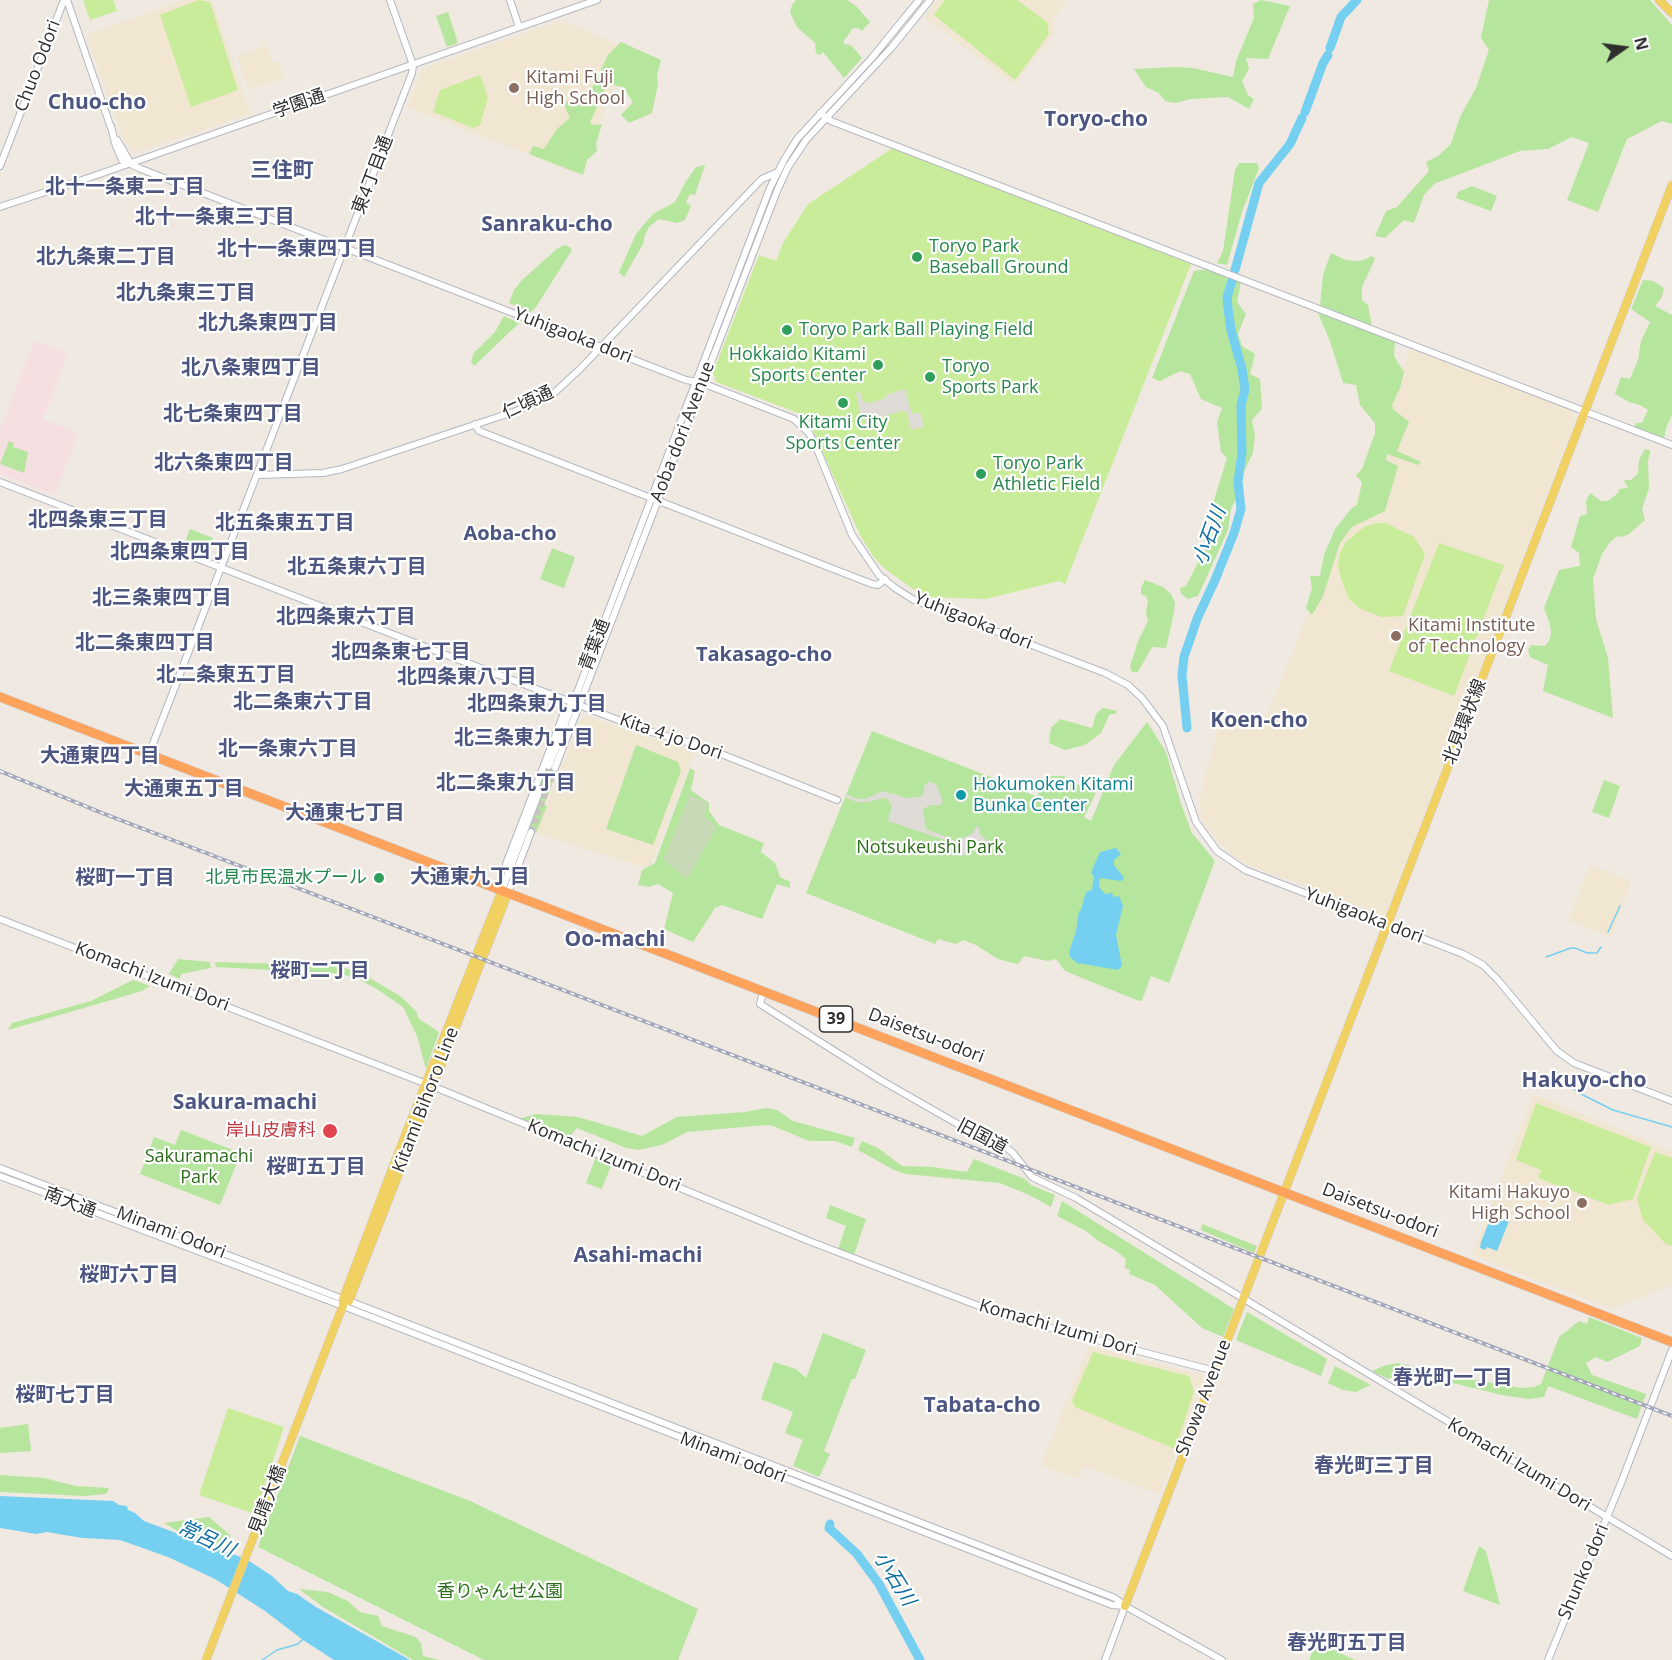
<!DOCTYPE html>
<html>
<head>
<meta charset="utf-8">
<style>
	body { margin:0 }
	#map { position:relative; width:1672px; height:1660px; overflow:hidden; background:#efe9e1; font-family:"Open Sans",sans-serif }
	canvas { display:block }
	.north { position:absolute; left:1594px; top:18px; width:60px; height:60px; -webkit-text-stroke:4px #fff; paint-order:stroke; rotate:76deg; font-size:16px; font-weight:700; line-height:24px; text-align:center; color:#2e2e2e }
	.north::after { content:''; display:block; margin:auto; width:21px; height:27px; background:#2e2e2e; clip-path:polygon(50% 0,100% 100%,50% 72%,0 100%) }
</style>
</head>
<body>
<div id="map">
<canvas width="1672" height="1660"></canvas>
<div class="north">N</div>
</div>
<script>
const g = document.querySelector('canvas').getContext('2d');
g.lineJoin = 'round';
function paint(path, color) { g.fillStyle = color; g.fill(path, 'evenodd'); }
const toPath = rows => new Path2D(rows.map(r => 'M' + r).join(''));
function stroke(path, color, width, dash) { g.strokeStyle = color; g.lineWidth = width; g.lineCap = dash ? 'butt' : 'round'; g.setLineDash(dash || []); g.stroke(path); }
function drawText(font, color, halo, rows, align = 'center') {
  g.font = font + ' "Open Sans","Noto Sans JP",sans-serif'; g.lineWidth = 4.5; g.setLineDash([]); g.textBaseline = 'middle'; g.strokeStyle = halo; g.fillStyle = color; for (const [text, x, y, turn = 0] of rows) {
    g.save(); g.translate(x, y); g.rotate((+turn || 0) * Math.PI / 180); g.textAlign = isNaN(turn) ? turn : align; if (halo) g.strokeText(text, 0, 0); g.fillText(text, 0, 0); g.restore();
  }
}
const education = toPath([
	[184,0,212,0,251,114,134,153,125,143,86,35],
	[938,0,1068,0,1052,22,1055,33,1014,84,925,18],
	[561,20,629,49,579,174,407,107,422,69],
	[267,45,273,63,279,61,284,78,249,90,237,56],
	[1411,346,1570,408,1575,420,1386,914,1380,915,1249,865,1234,856,1217,841,1201,818,1200,797,1221,716,1261,730,1319,586,1354,508,1368,462],
	[587,716,631,732,695,751,649,869,536,833,581,719],
	[1590,865,1631,881,1611,937,1568,921],
	[1533,1094,1672,1151,1672,1285,1613,1309,1472,1255],
	[1089,1346,1201,1375,1203,1382,1160,1494,1083,1466,1078,1479,1041,1465]
]);
const medical = toPath([
	[34,341,68,353,43,419,78,433,55,495,0,474,0,431]
]);
const green = toPath([
	[796,0,847,0,856,6,870,22,862,31,858,28,853,28,843,42,844,44,851,45,862,58,844,78,823,52,820,55,816,53,815,43,797,27,790,12,792,5],
	[1261,0,1290,6,1268,59,1246,58,1249,69,1242,81,1248,95,1254,99,1249,109,1228,97,1191,99,1174,103,1165,101,1159,93,1146,87,1134,69,1174,67,1193,68,1233,77,1236,61,1254,18,1253,4],
	[1489,0,1650,0,1672,25,1672,124,1662,121,1627,139,1598,212,1567,200,1589,143,1572,137,1548,149,1520,151,1434,184,1424,195,1414,223,1404,220,1385,238,1375,236,1386,211,1397,207,1429,171,1426,162,1438,156,1451,144,1460,117,1476,88,1489,50,1481,38],
	[448,12,458,43,447,47,436,16],
	[621,42,661,60,657,75,658,84,652,113,629,123,621,115,633,102,623,87,608,84,590,122,593,125,602,124,596,144,597,151,587,160,583,175,529,154,533,146,544,149,557,129,570,118,564,105,568,100,583,107,608,55],
	[1239,163,1257,163,1259,168,1242,212,1227,265,1217,263,1223,251,1235,170],
	[705,165,695,195,690,194,686,202,691,206,685,220,677,223,659,219,649,227,645,235,643,244,624,277,619,272,636,234,653,214,675,202,685,183,696,167],
	[1472,186,1497,196,1491,211,1456,198,1458,192],
	[565,245,571,248,572,250,536,307,474,366,471,361,474,353,495,332,504,316,517,322,527,311,509,303,514,290,522,280,558,248],
	[1331,253,1346,260,1356,261,1364,260,1372,256,1375,259,1362,287,1362,300,1368,305,1372,326,1320,305,1323,275],
	[1208,269,1241,282,1237,302,1246,314,1238,334,1242,346,1255,354,1250,374,1260,379,1262,409,1252,420,1255,436,1253,453,1241,478,1238,494,1231,509,1228,530,1198,596,1188,599,1181,594,1180,588,1186,586,1216,527,1212,514,1214,500,1227,458,1221,452,1217,422,1222,408,1201,399,1190,374,1180,371,1160,381,1152,378,1194,271],
	[1643,280,1653,281,1664,288,1662,297,1655,306,1672,315,1672,415,1666,428,1664,438,1635,427,1635,423,1642,423,1648,410,1640,405,1629,402,1615,394,1621,377,1630,379,1638,360,1641,341,1650,322,1631,309],
	[1318,313,1395,341,1394,356,1404,372,1400,388,1392,405,1393,409,1409,422,1397,451,1421,462,1418,465,1387,454,1386,460,1398,466,1385,511,1352,527,1340,543,1323,596,1312,615,1306,608,1312,588,1310,576,1320,576,1324,555,1335,529,1352,508,1357,505,1362,483,1356,475,1362,469,1375,433,1375,423,1360,405,1356,385,1343,383,1330,341],
	[9,441,14,443,13,447,28,452,24,473,0,464],
	[1645,449,1650,450,1650,453,1648,460,1649,488,1642,509,1645,520,1629,534,1622,537,1617,536,1611,541,1602,554,1593,579,1596,619,1608,658,1613,718,1543,691,1548,665,1530,657,1528,650,1531,645,1545,646,1549,641,1551,634,1550,624,1544,608,1559,570,1580,566,1579,553,1571,547,1580,516,1587,514,1586,501,1590,493,1601,501,1608,501,1618,493,1619,489,1628,488,1624,480,1631,480,1638,474,1639,460],
	[190,529,213,538,206,556,183,547],
	[552,548,575,557,564,588,540,579],
	[1145,580,1163,587,1171,594,1175,603,1174,613,1166,648,1152,647,1138,672,1132,672,1130,667,1138,641,1148,621,1146,612,1148,602,1146,596,1141,594,1141,588],
	[1103,708,1117,711,1116,714,1110,714,1101,733,1085,745,1065,750,1049,743,1051,728,1060,719,1092,728,1096,714],
	[1147,722,1166,752,1182,807,1192,833,1215,861,1169,983,1151,976,1142,1000,1139,1001,1065,971,1056,959,1048,961,1024,956,1018,964,998,959,976,945,963,940,956,944,938,939,935,944,806,893,872,731,996,779,1037,797,1046,776,1064,776,1070,781,1096,793,1084,817,1091,821,1114,765],
	[636,745,678,762,681,771,653,845,606,829],
	[547,765,558,769,544,805,547,806,536,833,527,830,538,789],
	[690,768,695,771,691,790,709,803,709,811,719,825,764,843,761,852,775,863,780,877,790,882,790,888,777,884,762,919,722,905,715,908,693,942,664,929,673,893,658,884,649,887,638,885,642,870,655,863],
	[1604,780,1620,786,1609,818,1592,812],
	[178,959,210,962,211,968,181,974,180,979,169,974],
	[215,962,314,965,345,968,363,974,400,996,416,1011,419,1019,439,1032,426,1069,417,1036,403,1007,377,989,360,980,342,974,216,967],
	[133,980,150,986,142,991,8,1030,12,1023,91,1001],
	[766,1108,777,1110,793,1121,855,1138,852,1147,835,1141,809,1141,773,1126,766,1125,687,1132,662,1145,638,1150,626,1148,577,1128,568,1138,518,1119,536,1114,578,1117,642,1136,677,1117,745,1112],
	[181,1130,241,1153,220,1205,140,1174,154,1137,175,1145],
	[862,1141,878,1148,902,1166,932,1167,967,1172,974,1159,1025,1179,1031,1185,1055,1195,1051,1207,1029,1195,1000,1183,906,1174,894,1170,858,1150],
	[596,1157,612,1163,602,1189,586,1183],
	[1062,1201,1234,1309,1223,1337,1202,1328,1155,1285,1129,1274,1130,1270,1125,1268,1126,1259,1116,1251,1097,1240,1086,1231,1057,1216],
	[830,1205,866,1219,853,1258,837,1252,846,1226,826,1218],
	[1202,1224,1257,1246,1254,1253,1201,1230],
	[1247,1312,1327,1359,1321,1376,1236,1340],
	[1589,1317,1642,1338,1640,1346,1607,1362,1596,1357,1586,1363,1592,1375,1646,1394,1637,1419,1548,1386,1544,1397,1529,1399,1502,1395,1428,1377,1404,1374,1388,1379,1372,1371,1386,1365,1398,1363,1476,1380,1521,1388,1534,1387,1541,1384,1559,1337,1579,1321,1587,1324],
	[823,1333,866,1350,855,1379,852,1379,824,1451,830,1454,819,1477,793,1466,803,1440,785,1433,793,1412,761,1399,774,1362,796,1369,806,1378],
	[1335,1366,1371,1385,1356,1392,1343,1390,1328,1383],
	[28,1424,31,1451,0,1453,0,1428],
	[300,1436,470,1501,698,1609,678,1660,484,1660,258,1547],
	[0,1475,44,1478,76,1486,109,1488,106,1494,85,1496,0,1492],
	[209,1517,230,1535,233,1550,186,1536,164,1523],
	[1479,1546,1486,1551,1500,1605,1463,1591],
	[299,1589,328,1592,348,1601,360,1612,378,1616,382,1626,416,1637,421,1644,423,1656,439,1660,413,1660,323,1607],
	[1317,1642,1355,1660,1309,1660]
]);
const cemetery = toPath([
	[690,795,708,803,704,816,717,827,687,879,664,860]
]);
const pitch = toPath([
	[83,0,113,0,117,11,90,20],
	[199,0,210,2,238,90,191,107,160,15],
	[945,0,1017,0,1047,22,1049,34,1015,80,934,15],
	[480,75,488,98,480,125,473,128,433,112,440,90],
	[893,148,1191,264,1065,584,1059,581,986,599,927,597,913,589,884,568,873,556,861,537,810,424,798,413,716,382,713,373,759,255,776,261,783,243,808,204],
	[1377,523,1385,523,1414,537,1425,554,1403,616,1381,617,1359,608,1349,599,1341,578,1338,566,1340,553,1346,542,1364,527],
	[1439,543,1504,565,1454,696,1389,671],
	[1536,1103,1651,1147,1633,1199,1609,1205,1538,1178,1541,1170,1516,1160],
	[1655,1152,1672,1158,1672,1246,1666,1244,1643,1220,1637,1198],
	[1093,1352,1189,1376,1194,1391,1175,1449,1075,1407,1072,1401],
	[228,1408,284,1427,255,1514,199,1495]
]);
const plaza = toPath([
	[905,389,912,414,920,412,924,427,911,430,907,413,902,411,877,418,875,427,865,430,866,417,864,414,861,415,856,393,860,392,863,402,871,403,886,398,886,395],
	[930,782,936,784,943,802,940,805,931,805,923,809,926,829,956,841,972,834,976,827,979,827,980,834,988,842,987,845,959,857,954,843,888,821,892,806,888,799,883,798,867,802,857,802,845,797,846,794,857,799,865,799,883,791,892,794,893,793,905,798,919,797,923,795,925,784]
]);
const water = toPath([
	[1116,848,1121,854,1114,860,1114,865,1124,878,1121,881,1100,878,1099,887,1105,894,1109,894,1111,892,1114,897,1119,896,1123,906,1116,935,1122,966,1118,970,1077,963,1070,957,1069,952,1076,931,1079,911,1081,910,1086,892,1092,890,1094,876,1091,873,1096,861,1100,852],
	[1492,1214,1509,1221,1497,1251,1487,1247,1485,1250,1480,1248,1481,1242],
	[0,1496,113,1501,119,1505,127,1506,128,1510,135,1513,144,1521,246,1559,272,1576,288,1591,297,1594,316,1607,410,1660,334,1660,303,1640,265,1611,215,1579,168,1557,120,1540,82,1538,47,1532,36,1534,0,1528]
]);
const stream = toPath([
	[1608,932,1620,906],
	[1546,957,1571,948,1575,948,1587,953,1597,953,1601,947],
	[1557,1073,1577,1092,1613,1110,1672,1127],
	[262,1660,277,1650,298,1644,303,1639]
]);
const river = toPath([
	[1330,48,1341,17,1357,0],
	[1305,112,1323,63,1328,55],
	[1235,270,1259,183,1290,144,1302,118],
	[1187,728,1182,675,1184,657,1197,619,1215,580,1234,533,1241,509,1238,482,1242,453,1241,406,1245,389,1242,369,1231,330,1228,308,1227,297,1232,281],
	[830,1524,829,1528,857,1554,879,1584,920,1660]
]);
const minorTunnel = toPath([
	[540,790,549,766],
	[531,832,555,768]
]);
const minor = toPath([
	[67,0,111,128],
	[510,0,519,27],
	[820,113,831,121,1672,445],
	[111,126,115,143,122,160,141,169,686,380,702,383,794,419,809,433,817,449,852,535,879,575,895,588,914,600,1105,673,1128,685,1142,698,1163,726,1196,822,1217,851,1245,870,1463,954,1483,965,1498,980,1557,1051,1574,1063,1672,1101],
	[117,140,130,162],
	[0,166,64,0],
	[0,207,91,177,597,0],
	[475,424,479,431,872,584,878,585,885,579],
	[258,475,323,473,342,469,516,411,552,395,580,369,757,184,762,179,778,172],
	[0,482,441,653,645,730,701,746,837,800],
	[149,754,412,73,413,65,390,0],
	[549,766,770,188,784,160,797,139,871,59,919,0],
	[555,768,777,191,788,167,806,140,892,47,930,0],
	[508,872,506,864,564,713,570,706],
	[502,890,540,790],
	[508,893,531,832],
	[0,919,432,1086,809,1241,1005,1316,1215,1371],
	[763,992,760,1004,879,1079,961,1126,1003,1145,1013,1153,1032,1177,1076,1198,1672,1556],
	[0,1168,343,1299],
	[0,1176,343,1306,1112,1605,1125,1606],
	[349,1301,1115,1598,1125,1606,1222,1660],
	[1105,1660,1125,1606],
	[1548,1660,1621,1483,1672,1350]
]);
const major = toPath([
	[1659,0,1672,13],
	[349,1301,508,893],
	[1125,1606,1672,185],
	[206,1660,338,1318,343,1306,343,1299,394,1164,502,890]
]);
const highway = toPath([
	[0,697,1672,1342]
]);
const rail = toPath([
	[0,771,102,813,1672,1416]
]);
const markers = [
	[514,88,6,"#8d6e63"],
	[917,257,6,"#2e9e5b"],
	[787,330,6,"#2e9e5b"],
	[878,365,6,"#2e9e5b"],
	[930,377,6,"#2e9e5b"],
	[843,403,6,"#2e9e5b"],
	[981,474,6,"#2e9e5b"],
	[1396,636,6,"#8d6e63"],
	[961,795,6,"#0f9aa8"],
	[379,878,6,"#2e9e5b"],
	[330,1131,8,"#e0444e"],
	[1582,1203,6,"#8d6e63"]
];
const shields = [
	[836,1019,33]
];
const shieldNames = [
	["39",836,1019]
];
const streetNames = [
	["Chuo Odori",38,66,-69],
	["学園通",299,104,-19],
	["東4丁目通",373,175,-69],
	["Yuhigaoka dori",573,336,21],
	["仁頃通",528,403,-25],
	["Aoba dori Avenue",683,432,-69],
	["Yuhigaoka dori",973,621,22],
	["青葉通",595,645,-69],
	["北見環状線",1465,722,-69],
	["Kita 4 jo Dori",671,737,19],
	["Yuhigaoka dori",1364,916,21],
	["Komachi Izumi Dori",152,977,21],
	["Daisetsu-odori",926,1036,21],
	["Kitami Bihoro Line",426,1100,-69],
	["旧国道",982,1137,28],
	["Komachi Izumi Dori",604,1156,22],
	["南大通",70,1203,21],
	["Daisetsu-odori",1380,1211,21],
	["Minami Odori",171,1233,21],
	["Komachi Izumi Dori",1058,1328,16],
	["Showa Avenue",1204,1398,-69],
	["Minami odori",733,1458,21],
	["Komachi Izumi Dori",1519,1465,31],
	["見晴大橋",268,1500,-69],
	["Shunko dori",1584,1572,-67]
];
const educationNames = [
	["Kitami Fuji",526,78],
	["High School",526,99],
	["Kitami Institute",1408,626],
	["of Technology",1408,647],
	["Kitami Hakuyo",1570,1193,"right"],
	["High School",1570,1214,"right"]
];
const leisureNames = [
	["Toryo Park",929,247],
	["Baseball Ground",929,268],
	["Toryo Park Ball Playing Field",799,330],
	["Hokkaido Kitami",866,355,"right"],
	["Sports Center",866,376,"right"],
	["Toryo",942,367],
	["Sports Park",942,388],
	["Kitami City",843,423,"center"],
	["Sports Center",843,444,"center"],
	["Toryo Park",993,464],
	["Athletic Field",993,485],
	["北見市民温水プール",367,878,"right"]
];
const cultureNames = [
	["Hokumoken Kitami",973,785],
	["Bunka Center",973,806]
];
const parkNames = [
	["Notsukeushi Park",930,848],
	["Sakuramachi",199,1157],
	["Park",199,1178],
	["香りゃんせ公園",500,1592]
];
const healthNames = [
	["岸山皮膚科",316,1131]
];
const neighbourhoodNames = [
	["北十一条東二丁目",125,187],
	["北十一条東三丁目",215,217],
	["北十一条東四丁目",297,249],
	["北九条東二丁目",106,257],
	["北九条東三丁目",186,293],
	["北九条東四丁目",268,323],
	["北八条東四丁目",251,368],
	["北七条東四丁目",233,414],
	["北六条東四丁目",224,463],
	["北四条東三丁目",98,520],
	["北五条東五丁目",285,523],
	["Aoba-cho",510,534],
	["北四条東四丁目",180,552],
	["北五条東六丁目",357,567],
	["北三条東四丁目",162,598],
	["北四条東六丁目",346,617],
	["北二条東四丁目",145,643],
	["北四条東七丁目",401,652],
	["Takasago-cho",764,655],
	["北二条東五丁目",226,675],
	["北四条東八丁目",467,677],
	["北二条東六丁目",303,702],
	["北四条東九丁目",537,704],
	["北三条東九丁目",524,738],
	["北一条東六丁目",288,749],
	["大通東四丁目",100,756],
	["北二条東九丁目",506,783],
	["大通東五丁目",184,789],
	["大通東七丁目",345,813],
	["大通東九丁目",470,877],
	["桜町一丁目",125,878],
	["桜町二丁目",320,971],
	["桜町五丁目",316,1167],
	["桜町六丁目",129,1275],
	["春光町一丁目",1453,1378],
	["桜町七丁目",65,1395],
	["春光町三丁目",1374,1466],
	["春光町五丁目",1347,1643]
];
const waterNames = [
	["小石川",1210,536,-70],
	["常呂川",206,1539,25],
	["小石川",894,1579,58]
];
const quarterNames = [
	["Chuo-cho",97,103],
	["Toryo-cho",1096,120],
	["三住町",282,171],
	["Sanraku-cho",547,225],
	["Koen-cho",1259,721],
	["Oo-machi",615,940],
	["Hakuyo-cho",1584,1081],
	["Sakura-machi",245,1103],
	["Asahi-machi",638,1256],
	["Tabata-cho",982,1406]
];
paint(education, '#f0e6d1');
paint(medical, '#f5dfe0');
paint(green, '#b6e59e');
paint(cemetery, '#c8d9b8');
paint(pitch, '#c9ec9a');
paint(plaza, '#dfdcd8');
paint(water, '#75cff0');
stroke(stream, '#75cff0', 1.5);
stroke(river, '#75cff0', 9);
stroke(minorTunnel, '#c8c4bd', 6, [6, 3]);
stroke(minor, '#b4b7c1', 8);
stroke(major, '#c9c9c9', 9);
stroke(highway, '#c9c9c9', 10);
stroke(minor, '#fff', 6);
stroke(major, '#f2d163', 8);
stroke(highway, '#ffa35c', 9);
stroke(rail, '#a3a6b8', 4);
stroke(rail, '#fff', 1.5, [4.5]);
for (const [x, y, r, color] of markers) { const dot = new Path2D(); dot.arc(x, y, r, 0, 2 * Math.PI); g.fillStyle = color; g.fill(dot); stroke(dot, '#fff', 2); }
for (const [x, y, w] of shields) { const box = new Path2D(); box.roundRect(x - w / 2, y - 13, w, 26, 4.5); g.fillStyle = '#fff'; g.fill(box); stroke(box, '#2e2e2e', 1.5); }
drawText('bold 16px', '#2e2e2e', null, shieldNames);
drawText('18px', '#2e2e2e', '#fff', streetNames);
drawText('18px', '#785e54', '#fff', educationNames, 'left');
drawText('18px', '#27864d', '#fff', leisureNames, 'left');
drawText('18px', '#0d838f', '#fff', cultureNames, 'left');
drawText('18px', '#2c6e1b', '#fff', parkNames);
drawText('18px', '#be3a42', '#fff', healthNames, 'right');
drawText('bold 20px', '#4d5680', '#fff', neighbourhoodNames);
drawText('italic 20px', '#0d6fa3', '#fff', waterNames);
drawText('bold 21px', '#4d5680', '#fff', quarterNames);
</script>
</body>
</html>
